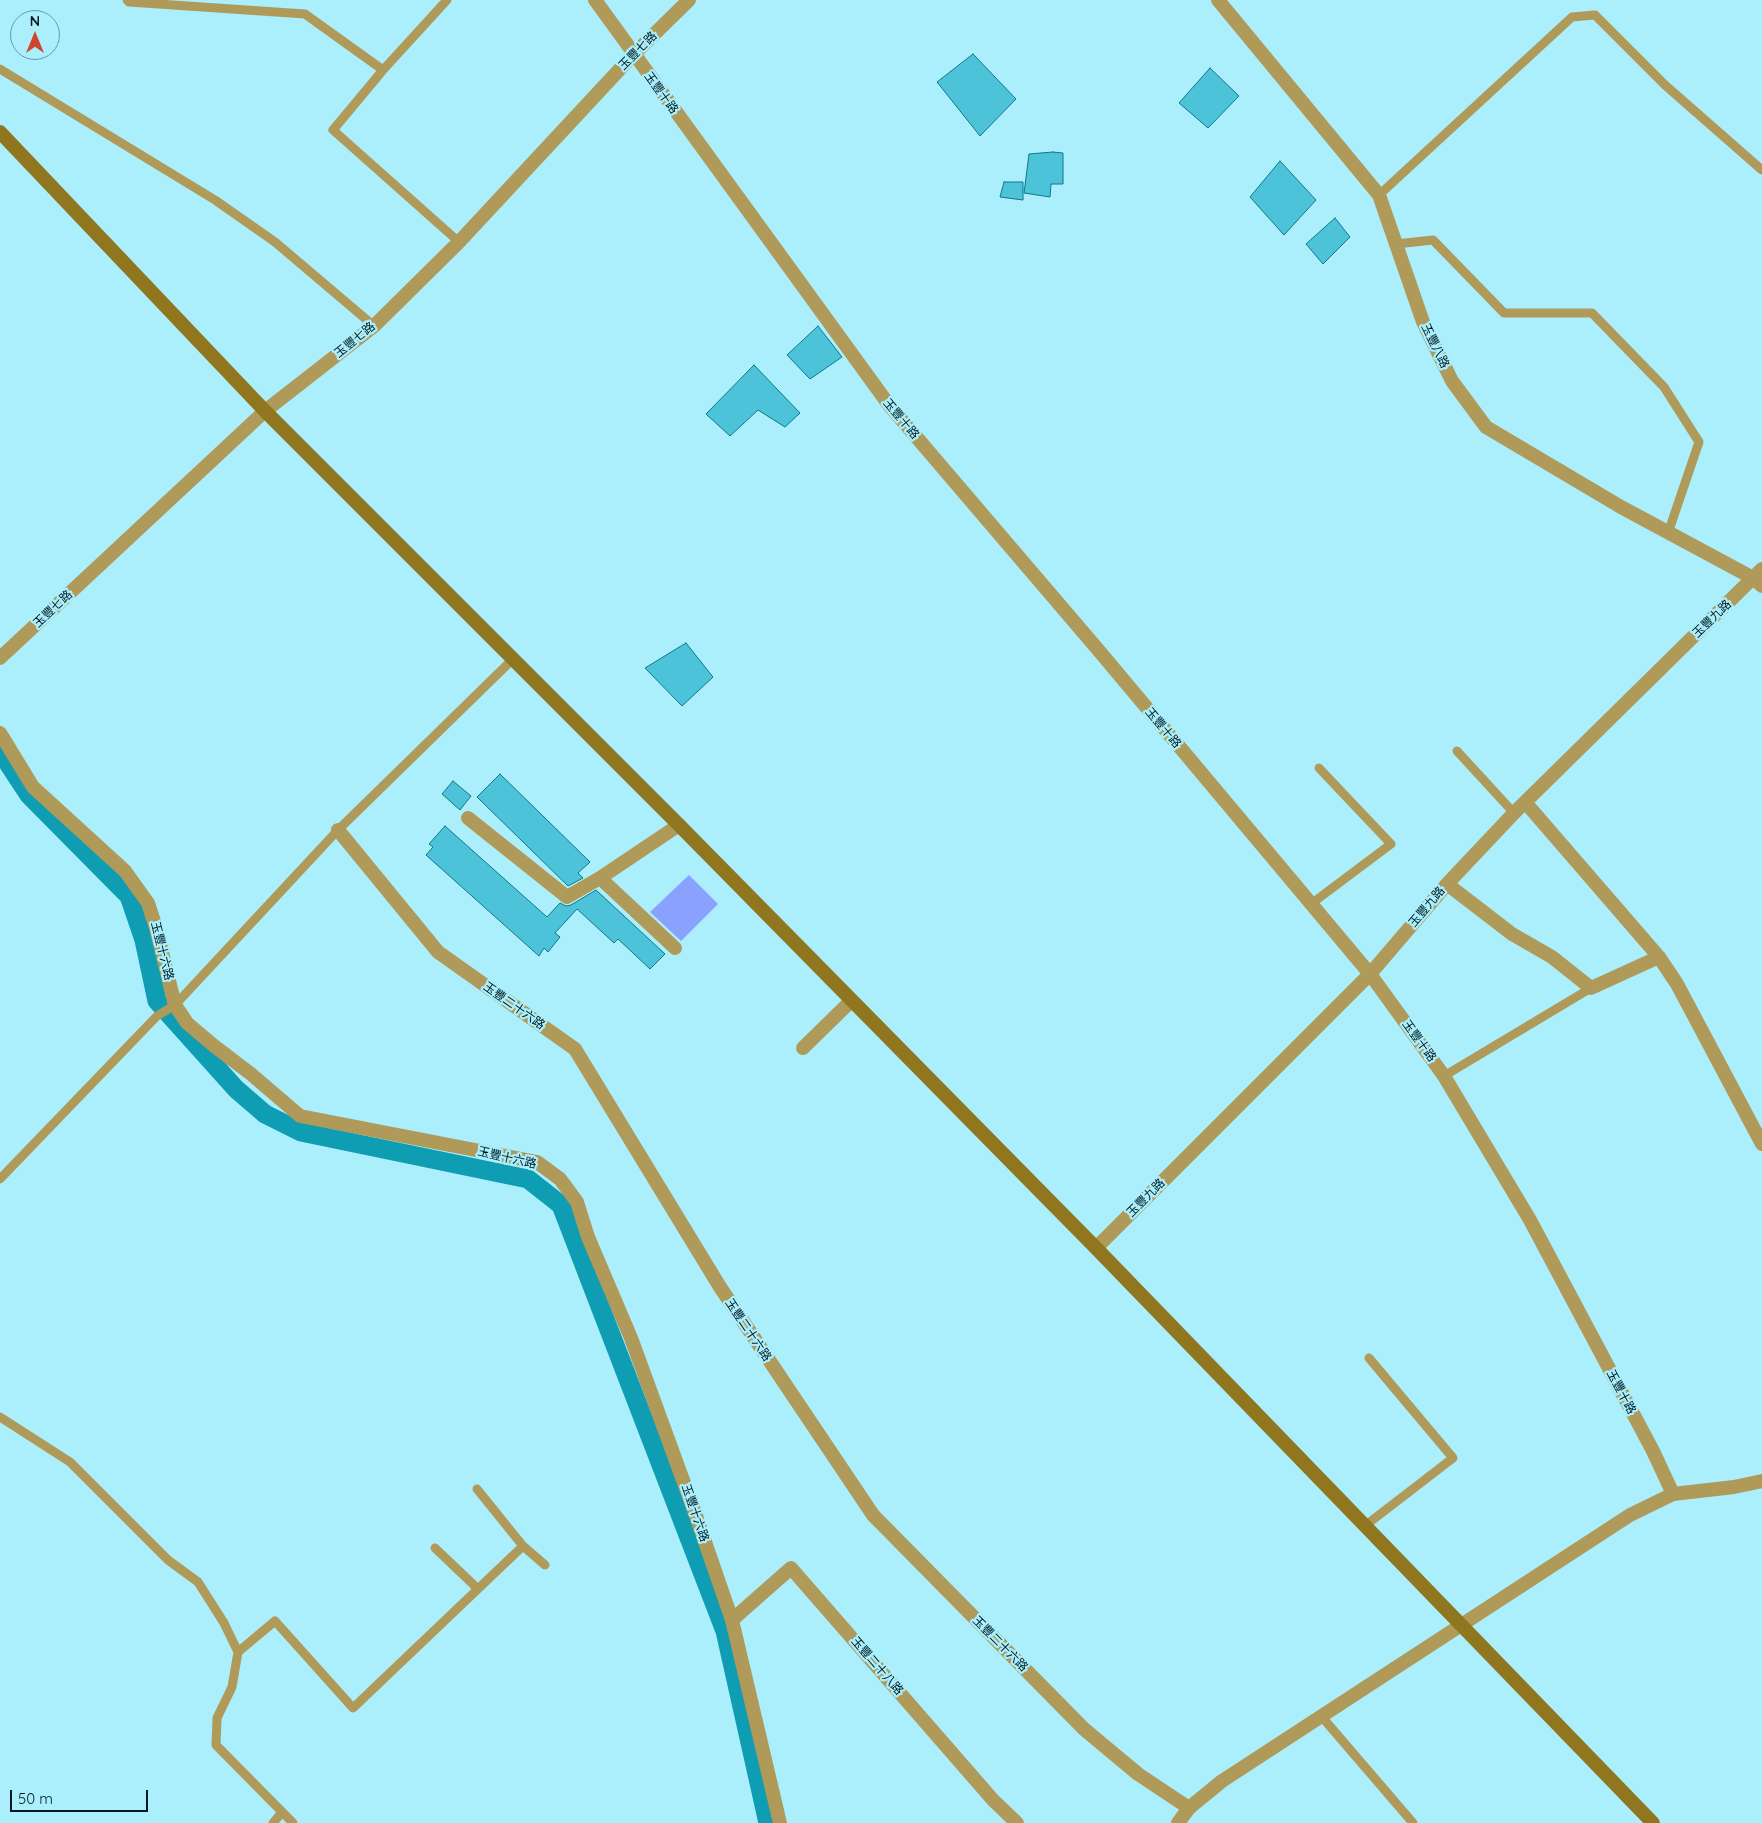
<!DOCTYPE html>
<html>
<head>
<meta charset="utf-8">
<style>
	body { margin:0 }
	#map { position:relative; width:1762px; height:1823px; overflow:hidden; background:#abeffd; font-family:Quicksand,sans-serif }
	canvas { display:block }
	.north { position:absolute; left:10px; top:10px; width:50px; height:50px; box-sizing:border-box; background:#abeffd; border:1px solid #679aa4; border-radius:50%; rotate:0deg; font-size:14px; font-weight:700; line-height:20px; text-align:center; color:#001a1f }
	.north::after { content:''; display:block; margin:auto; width:18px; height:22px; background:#d1452e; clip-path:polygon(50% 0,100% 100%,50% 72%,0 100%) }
	.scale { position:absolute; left:10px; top:1790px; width:138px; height:22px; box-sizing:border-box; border:2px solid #001a1f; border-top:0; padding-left:6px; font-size:15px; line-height:18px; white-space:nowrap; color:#001a1f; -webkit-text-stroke:4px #abeffd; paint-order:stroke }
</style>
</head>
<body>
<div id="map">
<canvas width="1762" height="1823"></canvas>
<div class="north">N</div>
<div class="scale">50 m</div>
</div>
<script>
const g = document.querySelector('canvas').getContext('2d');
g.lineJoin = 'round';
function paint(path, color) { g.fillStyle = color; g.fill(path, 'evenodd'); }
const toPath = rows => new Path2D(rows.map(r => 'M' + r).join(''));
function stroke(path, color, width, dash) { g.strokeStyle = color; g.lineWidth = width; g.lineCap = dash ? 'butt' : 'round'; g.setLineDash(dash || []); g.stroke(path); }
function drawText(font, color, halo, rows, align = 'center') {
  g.font = font + ' Quicksand,"Noto Sans TC",sans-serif'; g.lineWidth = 4.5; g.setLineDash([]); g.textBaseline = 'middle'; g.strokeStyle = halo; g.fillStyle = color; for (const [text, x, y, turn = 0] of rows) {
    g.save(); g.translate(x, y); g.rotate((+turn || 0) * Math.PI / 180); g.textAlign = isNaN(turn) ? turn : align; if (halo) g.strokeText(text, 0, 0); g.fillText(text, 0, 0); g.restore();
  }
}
const forest = toPath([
	[689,875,718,904,681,941,650,912]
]);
const canal = toPath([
	[0,751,29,795,129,896,144,940,157,1001,236,1089,265,1114,301,1132,528,1179,561,1205,725,1631,768,1823]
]);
const building = toPath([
	[973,54,1016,99,980,136,937,82,973,54],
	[1210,68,1239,96,1208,128,1179,103,1210,68],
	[1053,152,1063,153,1063,184,1051,184,1050,197,1024,193,1029,154,1053,152],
	[1280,161,1316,200,1284,235,1250,197,1280,161],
	[1004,182,1023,182,1023,200,1000,197,1004,182],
	[1335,218,1350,237,1323,264,1306,244,1335,218],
	[818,326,842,357,810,379,787,355,818,326],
	[754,365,800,413,785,427,758,410,730,436,706,414,754,365],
	[686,643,713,677,682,706,645,668,686,643],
	[500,774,590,862,578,873,583,878,568,886,477,797,500,774],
	[453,781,471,796,460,810,442,794,453,781],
	[445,826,547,917,560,903,566,906,571,905,596,890,665,954,650,969,618,939,614,943,577,909,555,933,560,937,548,952,544,948,539,956,426,855,433,847,429,844,445,826]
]);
const service = toPath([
	[127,0,129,2,305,14,383,70],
	[447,0,383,70,333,130,459,242],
	[0,69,215,200,275,242,374,326],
	[1379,195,1572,17,1595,15,1665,85,1762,170],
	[1396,244,1433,240,1504,313,1592,313,1664,387,1699,442,1668,533],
	[1457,751,1514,813],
	[1311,904,1391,844,1319,768],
	[1444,1076,1591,988],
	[0,1179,157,1016,175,1005,338,830,514,658],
	[0,1417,70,1462,168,1560,198,1582,224,1623,238,1652,232,1687,217,1718,216,1745,293,1823],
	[477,1489,523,1546],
	[1366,1525,1453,1458,1369,1358],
	[435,1548,478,1589],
	[238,1652,275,1621,353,1708,523,1546,545,1565],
	[1322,1717,1413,1823],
	[273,1823,282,1812]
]);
const minor = toPath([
	[595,0,889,405,1100,652,1370,974,1444,1076,1530,1220,1653,1451,1673,1494],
	[1218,0,1379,195,1423,322,1452,381,1486,427,1621,507,1753,578,1762,586],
	[0,658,265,411,374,326,459,242,633,55,689,0],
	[0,733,33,787,125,871,148,903,156,928,175,1005,187,1023,213,1045,251,1074,300,1116,537,1162,560,1179,577,1202,588,1237,631,1338,695,1513,732,1620,780,1823],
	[1525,802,1659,957,1677,984,1762,1144],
	[468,818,567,897,600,878,679,825],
	[338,830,438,952,575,1049,720,1287,873,1515,1084,1729,1138,1774,1189,1808],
	[600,878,675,948],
	[1447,884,1512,934,1552,957,1591,988,1659,957],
	[803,1048,851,1001],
	[1096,1248,1370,974,1447,884,1514,813,1762,569],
	[732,1620,791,1568,993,1800,1017,1823]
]);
const tertiary = toPath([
	[1178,1823,1189,1808,1222,1781,1630,1515,1673,1494,1734,1487,1762,1481]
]);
const secondary = toPath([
	[0,132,265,411,679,825,1096,1248,1653,1823]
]);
const streetNames = [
	["玉豐七路",638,51,-45],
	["玉豐十路",661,93,54],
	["玉豐七路",355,340,-39],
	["玉豐八路",1435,346,64],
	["玉豐十路",901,419,50],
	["玉豐七路",53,609,-43],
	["玉豐九路",1712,619,-44],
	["玉豐十路",1163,728,50],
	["玉豐九路",1427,907,-50],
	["玉豐十六路",162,951,76],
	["玉豐二十六路",514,1006,35],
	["玉豐十路",1419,1041,54],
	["玉豐十六路",507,1158,13],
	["玉豐九路",1146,1198,-45],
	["玉豐二十六路",748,1330,56],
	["玉豐十路",1621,1392,62],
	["玉豐十六路",695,1513,71],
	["玉豐二十六路",1000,1644,45],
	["玉豐二十八路",877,1666,49]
];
paint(forest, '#8aa1fd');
stroke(canal, '#0e9db2', 19);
paint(building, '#4cc3d9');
stroke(building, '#107787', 1);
stroke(service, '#af9a59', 9);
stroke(minor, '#af9a59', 14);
stroke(tertiary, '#af9a59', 14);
stroke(secondary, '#90771f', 14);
drawText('12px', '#001a1f', '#abeffd', streetNames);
</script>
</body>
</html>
